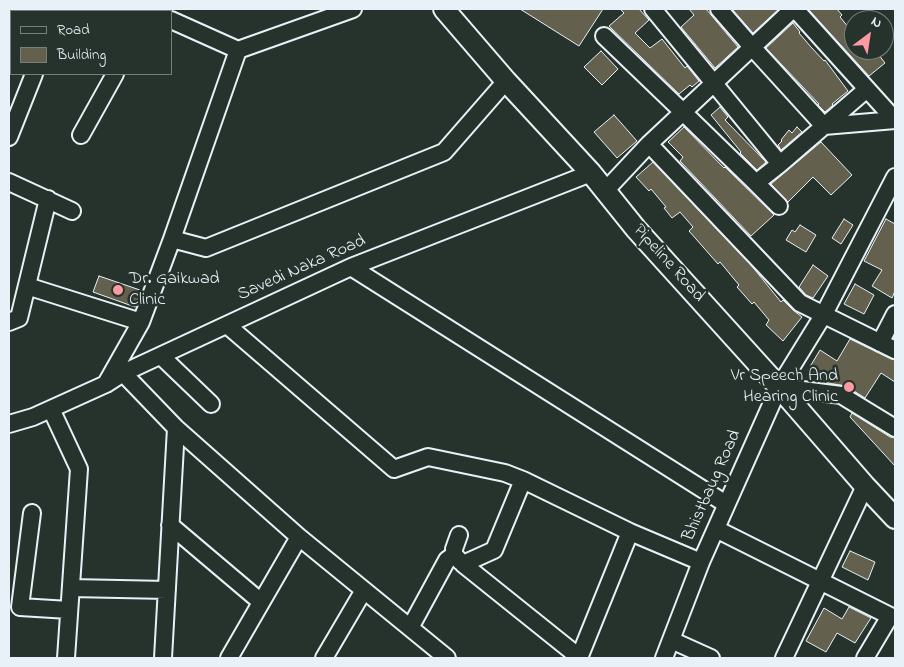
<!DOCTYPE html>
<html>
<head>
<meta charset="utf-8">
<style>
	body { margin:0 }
	#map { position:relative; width:904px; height:667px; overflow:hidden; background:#26332d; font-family:"Indie Flower",sans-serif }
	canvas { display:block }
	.frame { position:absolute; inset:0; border:10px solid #e8f1f8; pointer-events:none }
	.legend { position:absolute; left:10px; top:10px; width:162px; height:65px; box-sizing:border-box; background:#26332d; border:1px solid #747f7e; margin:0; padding:6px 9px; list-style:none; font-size:15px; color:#e8f1f8 }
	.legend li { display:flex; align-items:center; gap:10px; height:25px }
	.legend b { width:25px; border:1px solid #747f7e }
	.north { position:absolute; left:844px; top:10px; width:50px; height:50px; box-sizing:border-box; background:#26332d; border:1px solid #747f7e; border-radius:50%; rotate:31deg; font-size:14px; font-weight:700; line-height:20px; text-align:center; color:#e8f1f8 }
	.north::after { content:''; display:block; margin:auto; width:18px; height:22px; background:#ff9aa2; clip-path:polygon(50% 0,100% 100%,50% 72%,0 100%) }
</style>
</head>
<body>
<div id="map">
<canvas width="904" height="667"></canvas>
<div class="frame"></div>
<ul class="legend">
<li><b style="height:6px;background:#26332d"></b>Road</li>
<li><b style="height:14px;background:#64604e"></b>Building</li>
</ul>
<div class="north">N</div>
</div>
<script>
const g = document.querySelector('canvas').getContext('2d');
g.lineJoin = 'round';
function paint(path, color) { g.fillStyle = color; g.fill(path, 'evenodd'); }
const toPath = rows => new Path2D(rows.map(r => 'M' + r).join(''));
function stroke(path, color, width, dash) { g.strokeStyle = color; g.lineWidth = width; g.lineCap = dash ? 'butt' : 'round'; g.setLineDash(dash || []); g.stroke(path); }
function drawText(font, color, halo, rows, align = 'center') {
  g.font = font + ' "Indie Flower",sans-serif'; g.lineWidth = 5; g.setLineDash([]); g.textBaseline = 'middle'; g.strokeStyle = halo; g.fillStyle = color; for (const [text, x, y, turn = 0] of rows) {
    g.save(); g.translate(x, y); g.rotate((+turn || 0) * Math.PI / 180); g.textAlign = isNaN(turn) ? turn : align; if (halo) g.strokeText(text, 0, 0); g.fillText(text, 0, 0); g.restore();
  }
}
const building = toPath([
	[520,9,603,9,579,46,520,9],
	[620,9,639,9,649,20,635,33,650,48,662,39,685,68,687,66,699,81,692,87,690,85,679,94,609,26,624,13,620,9],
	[689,9,706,9,738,47,715,68,681,27,694,15,689,9],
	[732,9,779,9,753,33,732,9],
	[808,9,837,9,842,15,840,17,854,34,854,50,875,50,885,63,869,76,808,9],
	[793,23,800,32,799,33,811,47,824,61,825,60,848,91,832,104,833,105,825,112,818,105,819,104,766,48,793,23],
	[601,51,618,69,602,85,584,67,601,51],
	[720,107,728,117,725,120,766,162,757,170,740,153,741,152,711,115,720,107],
	[614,115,637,141,617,158,594,132,614,115],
	[684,127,724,168,725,167,774,215,751,236,680,161,683,157,668,142,684,127],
	[797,127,802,132,781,150,778,145,782,141,781,140,789,130,792,133,797,127],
	[821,142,852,175,831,195,813,177,788,202,771,184,821,142],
	[653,162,751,265,781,302,783,300,793,310,802,317,783,341,766,325,769,320,754,302,752,304,737,287,739,285,720,262,718,264,689,231,693,227,680,212,672,218,664,208,666,207,651,189,649,191,636,177,653,162],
	[844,219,853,225,841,244,832,238,844,219],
	[886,219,895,224,895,291,892,298,872,286,882,270,864,261,886,219],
	[800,225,816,235,806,252,786,240,792,230,795,232,800,225],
	[813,265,828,276,813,298,806,295,799,287,813,265],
	[99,276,140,290,135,307,93,292,99,276],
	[855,284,874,295,864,314,844,304,855,284],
	[850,339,891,359,895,360,895,382,881,373,865,398,846,386,828,383,808,370,820,350,837,361,850,339],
	[852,413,890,437,895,438,895,466,850,417,852,413],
	[850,551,875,562,868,580,842,567,850,551],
	[849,607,871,618,855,643,837,633,826,652,806,641,824,608,842,619,849,607]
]);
const minor = toPath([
	[147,9,152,11],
	[653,9,780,164,867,89],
	[719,9,752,47,824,126,895,120],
	[795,9,895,120],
	[67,11,68,9],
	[171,20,238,50,353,9],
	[604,36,683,112,756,183,780,164],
	[81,135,115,74],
	[9,137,34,74],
	[649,144,800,303,895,350],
	[9,182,72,211],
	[756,183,779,206],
	[605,191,649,144,793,9],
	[172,239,206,248,444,152,506,81],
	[351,267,726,504],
	[27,286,141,322],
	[9,322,19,318,48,199],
	[227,325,394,469,428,457,505,473,523,480,494,550,463,564,579,657],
	[880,343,895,314],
	[161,356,211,404],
	[123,373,176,428,299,537,447,658],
	[107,382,141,322,172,239,238,50],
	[779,387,841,395,895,428],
	[51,409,79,469,66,658],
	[9,424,33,417,106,384,123,373,351,267,591,173],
	[523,480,630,532,701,562],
	[32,513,20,607,69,610],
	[170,525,261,602],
	[716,529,890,616,865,658],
	[459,535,454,549,454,555,461,562],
	[71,588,167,590],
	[410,628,447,560,454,555],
	[671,640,711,658],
	[163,658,176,428],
	[229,658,299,537],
	[324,658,364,590],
	[579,658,630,532],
	[664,658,701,562,779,387,824,314,895,177],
	[784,658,865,486]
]);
const major = toPath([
	[444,9,506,81,591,173,636,229,779,387,865,486,895,518]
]);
const markers = [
	[118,290,6,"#ff9aa2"],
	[849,387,6,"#ff9aa2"]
];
const streetNames = [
	["Pipeline Road",668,264,48],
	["Savedi Naka Road",302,269,-24],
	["Bhistbaug Road",713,486,-66]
];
const poiNames = [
	["Dr. Gaikwad",129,280],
	["Clinic",129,301],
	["Vr Speech And",838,377,"right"],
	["Hearing Clinic",838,398,"right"]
];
paint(building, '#64604e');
stroke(building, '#e8f1f8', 1);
stroke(minor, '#e8f1f8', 20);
stroke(major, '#e8f1f8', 24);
stroke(minor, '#26332d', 16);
stroke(major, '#26332d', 20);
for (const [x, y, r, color] of markers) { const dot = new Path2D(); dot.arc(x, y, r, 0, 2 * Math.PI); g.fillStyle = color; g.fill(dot); stroke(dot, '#26332d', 2); }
drawText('18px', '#e8f1f8', '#26332d', streetNames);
drawText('18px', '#e8f1f8', '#26332d', poiNames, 'left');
</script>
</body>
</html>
